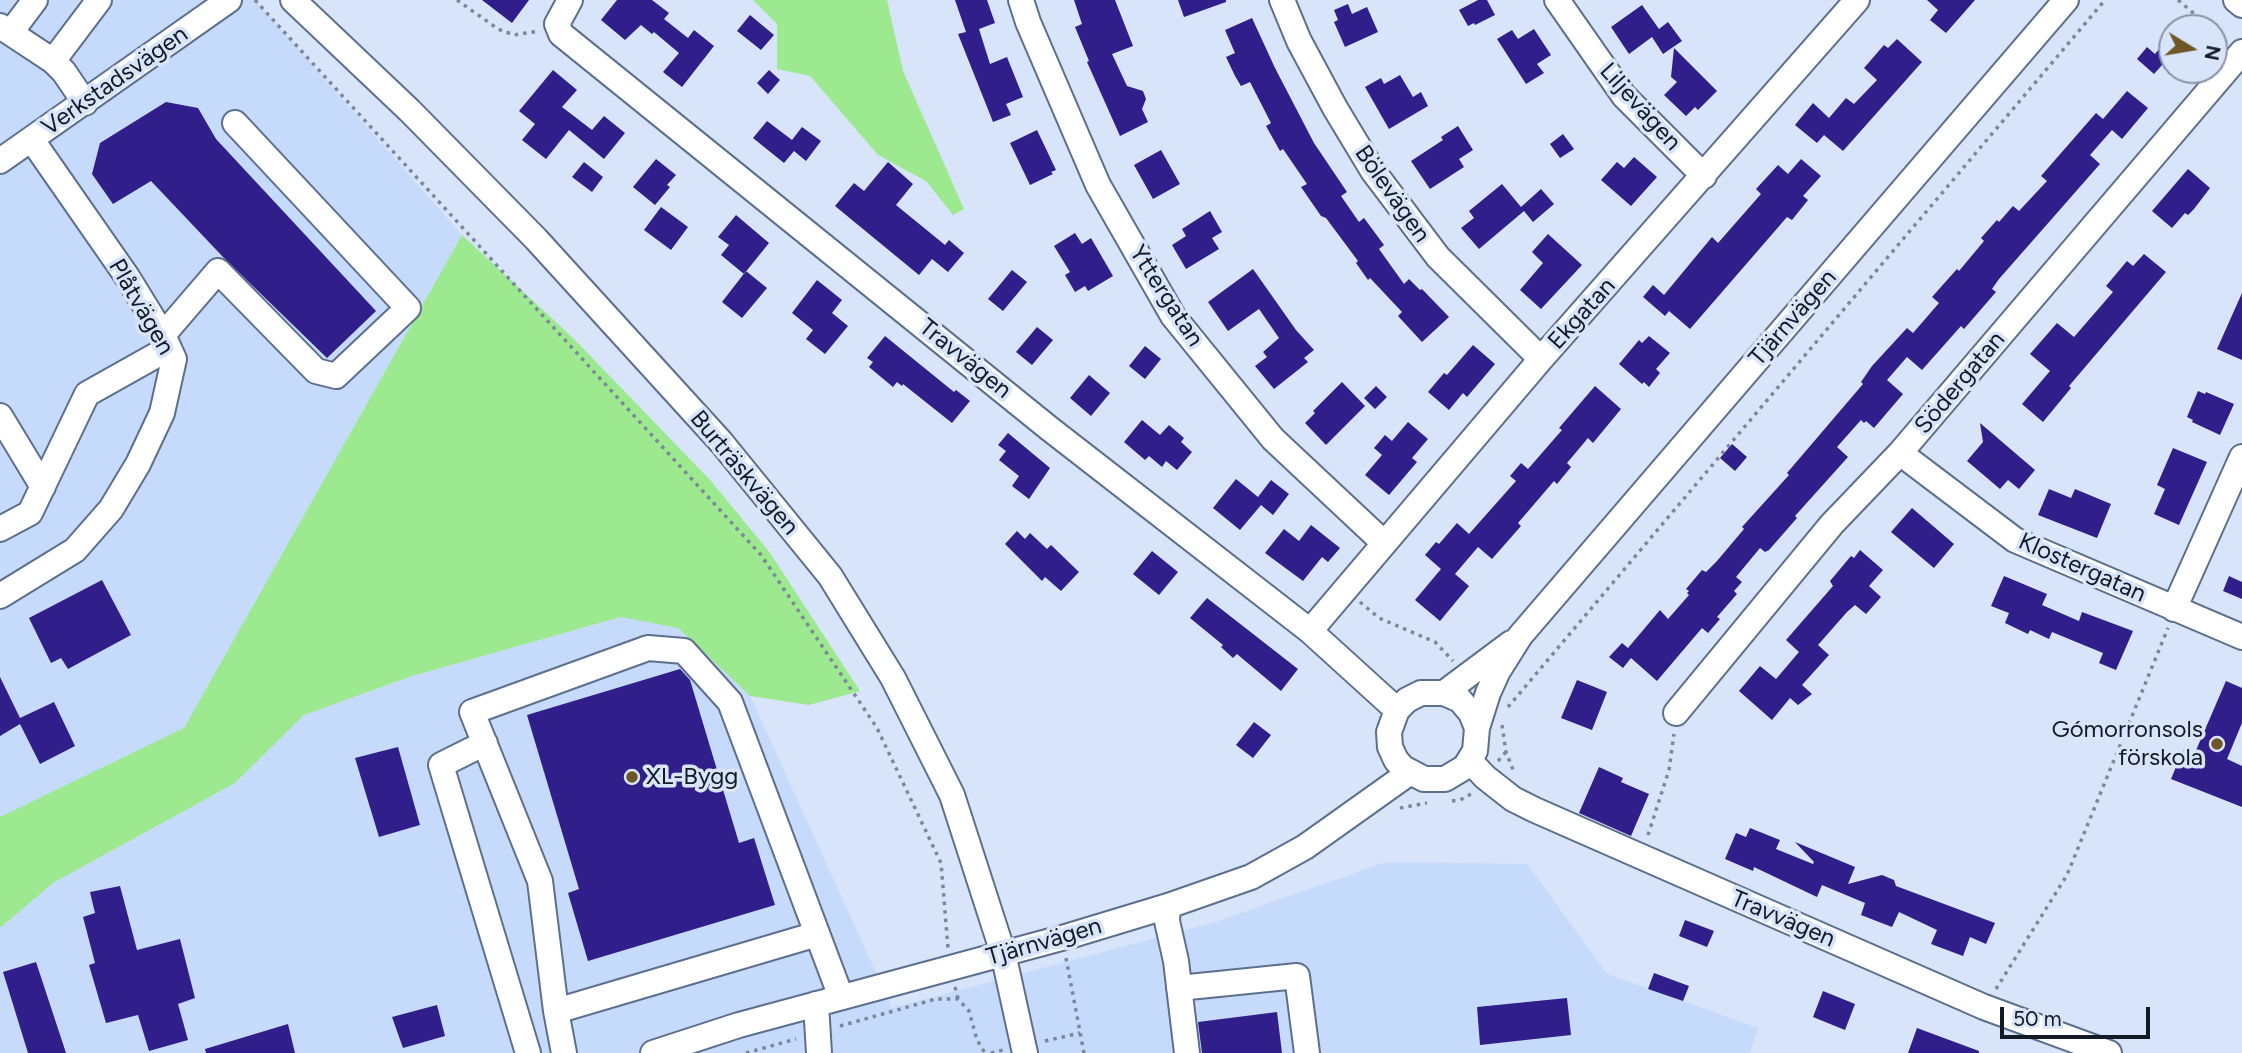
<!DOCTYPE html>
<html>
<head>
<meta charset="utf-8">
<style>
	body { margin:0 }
	#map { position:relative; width:2242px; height:1053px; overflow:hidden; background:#d7e4f9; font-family:Figtree,sans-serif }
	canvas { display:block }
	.north { position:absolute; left:2158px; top:14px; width:70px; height:70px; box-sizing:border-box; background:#d7e4f9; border:2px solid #8893a5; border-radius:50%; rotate:101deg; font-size:19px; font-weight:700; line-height:28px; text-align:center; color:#121a26 }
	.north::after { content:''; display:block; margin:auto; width:24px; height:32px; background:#6f5627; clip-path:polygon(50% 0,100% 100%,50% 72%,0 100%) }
	.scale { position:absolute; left:2000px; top:1007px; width:150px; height:32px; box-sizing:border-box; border:4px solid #121a26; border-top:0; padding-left:9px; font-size:21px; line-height:24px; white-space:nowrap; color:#121a26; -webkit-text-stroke:5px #d7e4f9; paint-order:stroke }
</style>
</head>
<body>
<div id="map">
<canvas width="2242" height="1053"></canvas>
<div class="north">N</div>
<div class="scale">50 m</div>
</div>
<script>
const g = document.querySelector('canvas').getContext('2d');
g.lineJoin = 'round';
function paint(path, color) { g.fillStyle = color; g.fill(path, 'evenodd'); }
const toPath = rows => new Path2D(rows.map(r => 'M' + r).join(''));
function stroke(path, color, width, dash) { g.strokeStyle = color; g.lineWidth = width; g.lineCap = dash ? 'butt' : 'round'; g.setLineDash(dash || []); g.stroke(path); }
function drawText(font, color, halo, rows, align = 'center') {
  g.font = font + ' Figtree,sans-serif'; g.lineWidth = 7; g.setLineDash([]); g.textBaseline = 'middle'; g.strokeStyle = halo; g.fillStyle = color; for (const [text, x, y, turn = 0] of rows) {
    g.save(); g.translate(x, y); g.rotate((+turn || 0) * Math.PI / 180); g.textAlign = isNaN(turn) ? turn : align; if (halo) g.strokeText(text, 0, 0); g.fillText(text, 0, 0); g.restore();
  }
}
const built = toPath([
	[0,0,255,0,462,235,184,729,0,817],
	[622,617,678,628,750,696,892,1008,1216,922,1386,862,1527,864,1607,974,1758,1028,1750,1053,0,1053,0,928,53,883,235,783,304,715,409,677]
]);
const green = toPath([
	[753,0,887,0,903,71,964,209,953,215,926,181,878,155,810,76,777,69,777,24],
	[462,235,572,337,711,481,770,553,860,691,809,705,750,696,678,628,621,617,409,677,304,715,235,783,53,883,0,928,0,817,184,728]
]);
const building = toPath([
	[482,0,529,0,512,23],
	[617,0,652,0,669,13,664,19,688,38,694,30,714,46,682,87,663,72,679,53,654,32,652,34,641,25,625,40,601,20],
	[955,0,987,0,995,23,979,29,990,64,1007,57,1023,97,1006,104,1011,115,993,122,958,34,966,32],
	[1074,0,1115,0,1133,46,1112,54,1127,86,1143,91,1146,99,1142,109,1148,122,1120,136,1087,62,1089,61,1075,27,1082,24],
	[1178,0,1226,0,1226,2,1184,17],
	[1478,0,1487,0,1495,15,1475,25,1474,23,1468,26,1459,10],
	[1927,0,1975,0,1946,33,1930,20,1938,10],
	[1348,4,1352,14,1367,7,1378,32,1345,47,1334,22,1338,20,1334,10],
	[1642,5,1659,29,1668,22,1682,41,1663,54,1652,37,1629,54,1611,27],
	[750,15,774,35,761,50,737,31],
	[1252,18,1275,68,1314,143,1347,192,1341,196,1359,222,1364,218,1384,245,1379,249,1404,284,1409,279,1420,290,1422,289,1449,317,1422,342,1398,316,1402,312,1370,278,1368,280,1356,263,1358,261,1326,218,1321,216,1301,187,1307,184,1283,149,1280,151,1266,126,1271,123,1250,82,1241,86,1235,76,1226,57,1235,53,1225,30],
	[1534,29,1551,55,1537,64,1544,73,1526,84,1497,39,1512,30,1518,39],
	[2172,33,2172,72,2163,64,2154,74,2137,59,2147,47,2155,54],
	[1897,39,1922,62,1843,151,1824,135,1817,143,1795,125,1813,103,1829,118,1846,98,1854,104,1877,80,1864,68,1884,45,1888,48],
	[1674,48,1717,91,1698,110,1695,107,1686,116,1664,95,1677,82,1671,77],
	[553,70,577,90,562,107,592,130,604,116,625,133,604,159,569,130,546,159,522,140,535,124,519,111],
	[769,70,780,80,768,94,757,83],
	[1400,75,1413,97,1421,92,1428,106,1389,129,1365,87,1381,78,1384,84],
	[2127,91,2148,108,2122,139,2112,130,2090,155,2100,164,1999,279,1992,289,1996,292,1964,329,1961,326,1922,370,1907,357,1887,380,1903,394,1874,428,1866,421,1864,423,1861,420,1837,447,1848,457,1795,516,1797,518,1769,550,1765,552,1760,548,1736,577,1742,582,1734,591,1737,594,1717,617,1720,619,1708,633,1702,628,1657,681,1631,658,1623,668,1609,657,1622,643,1628,648,1660,610,1668,619,1689,595,1687,593,1689,591,1686,589,1702,570,1706,572,1717,561,1744,529,1742,527,1789,475,1787,473,1863,384,1861,382,1872,366,1907,328,1913,333,1939,303,1932,297,1957,269,1959,271,1984,241,1981,238,1997,220,1999,222,2013,206,2019,211,2047,181,2041,176,2096,113,2103,119],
	[166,102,198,108,216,139,376,311,327,358,224,258,151,181,113,204,92,174,100,143],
	[767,121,792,140,802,127,821,141,806,161,794,151,784,163,753,138],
	[1458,126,1473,150,1459,159,1464,167,1430,189,1411,161,1443,140,1441,137],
	[1037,130,1056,170,1051,172,1053,174,1030,185,1010,143],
	[1563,134,1574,149,1560,158,1550,144],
	[1161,150,1180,184,1153,199,1134,165],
	[1634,157,1657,177,1631,206,1601,180,1617,162,1624,168],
	[656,159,676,175,667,185,670,187,655,205,633,187],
	[1801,159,1821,176,1803,196,1808,200,1792,220,1787,217,1690,329,1669,311,1665,316,1643,297,1653,285,1664,295,1712,237,1718,243,1761,194,1756,189,1778,165,1788,174],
	[584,162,603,177,592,192,572,177],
	[888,162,913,184,896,205,945,245,949,240,964,253,948,272,932,259,919,275,835,206,854,183,864,191],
	[2188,169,2210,188,2194,209,2188,215,2185,213,2172,228,2152,211],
	[1502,184,1521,207,1541,189,1554,204,1533,222,1524,211,1479,249,1461,228,1474,218,1469,211],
	[661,207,688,227,671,250,644,230],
	[1210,211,1222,232,1212,238,1219,249,1186,269,1172,245,1186,236,1182,229],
	[736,215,769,243,744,274,721,255,729,245,718,237],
	[1075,233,1082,244,1091,238,1113,276,1088,291,1085,286,1075,292,1065,275,1070,272,1054,246],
	[1548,234,1582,265,1541,309,1520,290,1543,263,1532,252],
	[2144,254,2166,272,2069,386,2071,388,2043,422,2022,404,2050,371,2030,354,2057,323,2074,337,2113,292,2106,286,2127,261,2133,266],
	[1253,269,1296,330,1314,350,1304,358,1308,362,1274,389,1255,366,1267,357,1263,352,1279,338,1259,309,1228,331,1208,302],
	[1012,270,1027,282,1003,311,988,299],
	[746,271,767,288,742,318,722,302],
	[817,280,842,300,832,313,848,326,825,354,806,339,813,330,792,313],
	[2242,293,2242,360,2217,349],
	[1037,327,1053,340,1032,365,1016,352],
	[885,336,954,392,956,390,970,401,952,423,903,384,902,386,897,382,893,387,869,367,873,362,867,358],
	[1649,336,1670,353,1656,369,1660,373,1649,387,1644,382,1642,384,1619,364,1639,340,1642,343],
	[1473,345,1495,364,1467,397,1463,393,1449,410,1428,392,1444,373,1447,375],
	[1145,346,1161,359,1145,379,1129,366],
	[1089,375,1110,393,1091,416,1070,398],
	[1342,382,1365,406,1326,445,1305,423,1315,413,1313,411],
	[1376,386,1387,397,1375,409,1364,398],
	[1595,386,1621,409,1593,443,1588,438,1567,463,1571,467,1557,484,1554,481,1518,523,1521,526,1492,559,1478,547,1455,574,1469,586,1440,621,1415,600,1441,569,1425,555,1436,542,1439,544,1457,523,1469,534,1516,481,1510,476,1521,463,1528,469,1562,430,1559,428],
	[2198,391,2205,394,2206,392,2234,404,2220,435,2192,422,2193,420,2187,417],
	[1142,420,1160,435,1169,425,1184,438,1181,442,1192,452,1177,470,1166,461,1162,467,1149,456,1145,460,1124,442],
	[1408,422,1428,439,1412,458,1417,462,1389,495,1365,475,1382,455,1374,448,1385,435,1392,441],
	[1980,423,2035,470,2019,489,2008,480,2000,489,1967,461,1983,442],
	[1008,433,1050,468,1029,499,1012,486,1019,476,999,460,1006,451,998,445],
	[1732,444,1747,457,1735,471,1720,458],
	[2173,448,2207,462,2179,525,2154,514,2165,489,2157,485],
	[1236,479,1258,497,1271,480,1289,494,1273,515,1261,505,1240,530,1213,508],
	[2049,489,2071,498,2075,489,2111,504,2097,538,2038,515],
	[1912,508,1954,544,1934,568,1891,532],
	[1311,525,1340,548,1328,562,1322,557,1303,581,1265,553,1284,529,1299,541],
	[1017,531,1025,539,1030,533,1047,549,1051,545,1079,572,1061,591,1045,577,1042,581,1005,544],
	[1860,550,1883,570,1869,586,1881,597,1866,614,1855,605,1847,612,1818,645,1829,655,1802,685,1812,694,1798,705,1790,698,1772,720,1739,691,1760,666,1776,679,1799,652,1786,640,1833,586,1830,581,1851,556,1854,558],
	[1152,551,1178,572,1159,595,1133,574],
	[2004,576,2047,594,2042,605,2079,621,2082,612,2133,631,2116,670,2099,663,2103,653,2052,632,2049,639,2030,630,2028,634,2005,623,2009,613,1991,606],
	[2229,576,2242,582,2242,599,2223,591],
	[102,580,131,635,68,669,61,658,51,663,29,618],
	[1207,598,1298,669,1281,691,1237,654,1233,658,1221,647,1223,645,1190,618],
	[680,669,690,680,739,843,754,838,775,905,588,961,568,893,579,889,527,715],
	[0,677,20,718,54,702,75,746,40,764,20,724,0,736],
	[1577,680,1607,692,1592,730,1561,718],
	[2226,681,2242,688,2242,723,2227,759,2242,766,2242,807,2171,779,2183,750,2194,755],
	[1254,722,1271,735,1253,758,1236,745],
	[398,747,420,825,379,837,355,758],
	[1599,767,1623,778,1621,782,1649,794,1631,836,1579,813],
	[1750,828,1780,840,1776,849,1813,864,1814,862,1795,842,1855,867,1848,884,1882,875,1894,880,1896,886,1995,923,1986,944,1970,937,1963,956,1931,944,1937,930,1899,912,1892,927,1861,915,1865,903,1822,885,1817,897,1754,867,1753,871,1725,859,1736,833,1746,837],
	[120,886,137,950,180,939,195,998,178,1004,188,1040,149,1051,138,1015,106,1023,89,965,95,963,83,917,95,913,90,892],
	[1685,920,1714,931,1707,947,1679,936],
	[36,962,66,1053,28,1053,3,972],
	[1654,973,1689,986,1683,1001,1648,989],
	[1823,991,1855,1004,1845,1030,1813,1017],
	[1567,998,1571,1035,1480,1045,1477,1007],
	[437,1005,445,1036,403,1048,392,1017],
	[1277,1012,1282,1053,1202,1053,1198,1022],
	[288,1024,295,1053,206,1053,205,1049],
	[1917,1028,1979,1051,1979,1053,1908,1053]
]);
const path = toPath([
	[255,0,761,555,877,728,941,863,948,948],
	[457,0,498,29,514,35,539,31],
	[2178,0,2211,28],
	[2214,30,2226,40],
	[1360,602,1379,618,1435,642,1453,661],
	[1508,707,2105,0],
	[1502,725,1506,752,1514,772],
	[1498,761,1506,752],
	[1452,801,1460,800,1471,794],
	[1400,808,1427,803],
	[1648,835,1669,770,1674,734],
	[1066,958,1084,1053],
	[955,987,958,999],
	[1996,989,2067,875,2168,628],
	[840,1026,936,999,958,999,969,1011,977,1040,985,1053],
	[1045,1041,1080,1033],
	[746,1053,796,1039],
	[991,1053,1003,1050]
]);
const minor = toPath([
	[293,0,410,111,536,239,721,442,830,576,893,678,952,795,1003,953,1025,1053],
	[570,0,557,24,561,34,1050,429,1310,631,1397,710],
	[1021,0,1028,22,1098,185,1173,316,1273,439,1384,543],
	[1282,0,1299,41,1335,108,1373,171,1438,257,1541,359],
	[1557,0,1624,96,1704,176],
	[2236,0,2242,5],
	[0,26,53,61,64,72,85,103],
	[11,32,35,0],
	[53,61,99,0],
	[0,161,229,0],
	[163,335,218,271,316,371,336,376,408,308,235,123],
	[0,416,43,487],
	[1900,453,2015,540,2242,637],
	[0,529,30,513,87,394,169,348],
	[0,596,75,550,111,509,138,464,162,413,174,359,163,335,128,278,32,140],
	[2174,609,2242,457],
	[1310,631,1541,359,1857,0],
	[1444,693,1511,643],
	[1676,713,1832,524,1900,453,2242,52],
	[1477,728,1471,713,1460,700,1444,693,1421,693,1407,700,1397,710,1389,732,1390,747,1396,760,1403,768,1424,779,1445,779,1465,767,1475,751,1477,728,1488,693,1498,671,1520,636,2066,0],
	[485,743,441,765,528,1053],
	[1470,761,1485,777,1513,799,1535,810,1984,1007,2109,1053],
	[1168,906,1167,921,1176,961,1187,1053],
	[1179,988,1297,976,1307,1053],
	[816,1004,819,1053],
	[556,1011,817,934],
	[564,1053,556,1011,540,881,472,712,648,648,684,651,730,702,841,997],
	[653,1053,739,1025,1069,936,1168,906,1251,877,1305,847,1409,773]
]);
const markers = [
	[2217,744,7,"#6f5627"],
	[632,777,7,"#6f5627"]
];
const streetNames = [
	["Verkstadsvägen",115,81,-35],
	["Liljevägen",1640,107,48],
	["Bölevägen",1392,194,55],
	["Yttergatan",1166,296,57],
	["Plåtvägen",141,307,60],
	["Ekgatan",1582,314,-48],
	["Tjärnvägen",1793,318,-49],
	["Travvägen",965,359,39],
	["Södergatan",1960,383,-50],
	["Burträskvägen",744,473,50],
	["Klostergatan",2082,568,24],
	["Travvägen",1783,919,23],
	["Tjärnvägen",1044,942,-16]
];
const poiNames = [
	["Gómorronsols",2203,730],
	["förskola",2203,758],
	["XL-Bygg",646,777,"left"]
];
paint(built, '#c6dafb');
paint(green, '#9ce98f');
paint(building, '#301e8a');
stroke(minor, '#5c6f8e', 28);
stroke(path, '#7c8797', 3.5, [3.5, 5]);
stroke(minor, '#fff', 24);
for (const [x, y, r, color] of markers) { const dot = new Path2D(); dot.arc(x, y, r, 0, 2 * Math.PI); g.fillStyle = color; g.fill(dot); stroke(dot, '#d7e4f9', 2.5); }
drawText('24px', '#121a26', '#d7e4f9', streetNames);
drawText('24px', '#121a26', '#d7e4f9', poiNames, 'right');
</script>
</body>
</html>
